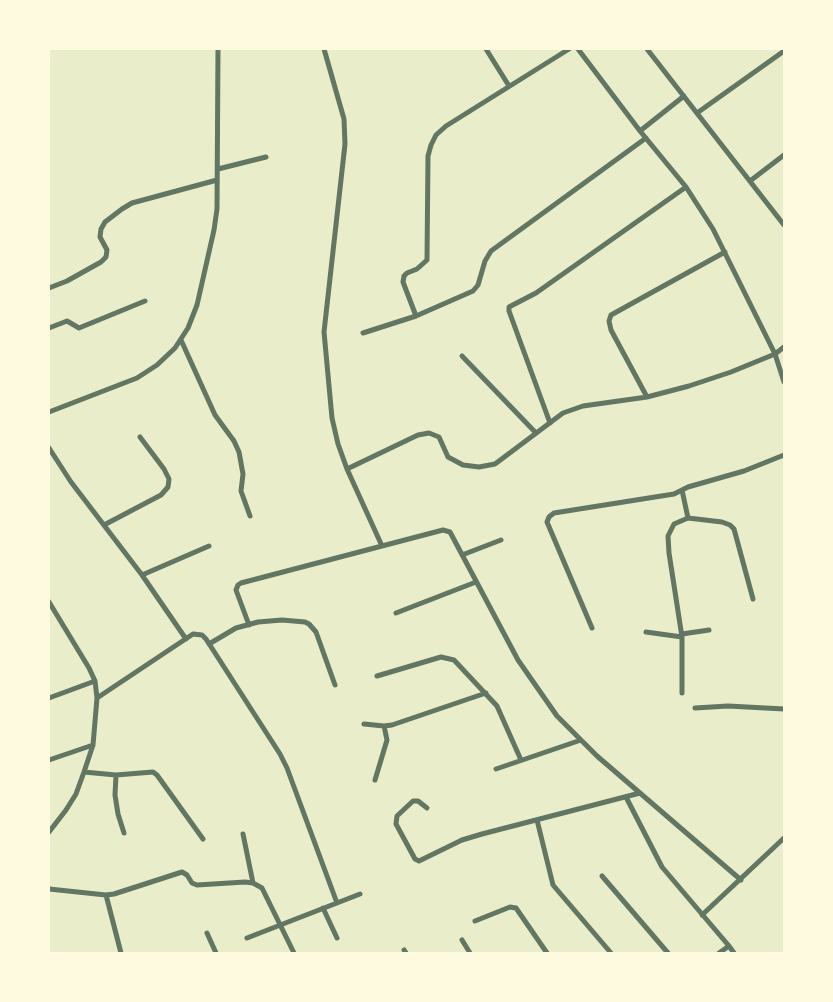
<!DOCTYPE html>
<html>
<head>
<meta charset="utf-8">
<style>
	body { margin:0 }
	#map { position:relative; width:833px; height:1002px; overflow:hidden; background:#e9edc9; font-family:"Titillium Web",sans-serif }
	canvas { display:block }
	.frame { position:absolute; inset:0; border:50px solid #fefae0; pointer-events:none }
</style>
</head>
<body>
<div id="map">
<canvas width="833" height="1002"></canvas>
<div class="frame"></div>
</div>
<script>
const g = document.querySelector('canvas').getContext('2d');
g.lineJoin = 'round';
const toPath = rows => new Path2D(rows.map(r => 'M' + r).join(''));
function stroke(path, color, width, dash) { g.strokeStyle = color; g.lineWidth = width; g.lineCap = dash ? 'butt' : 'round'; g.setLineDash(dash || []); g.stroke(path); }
const minor = toPath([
	[324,49,344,119,345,144,324,332,332,418,338,444,347,469,382,546],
	[486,49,509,86],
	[578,49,640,131,686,187,713,229,775,354,784,382],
	[647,49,784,225],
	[697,113,784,51],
	[640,131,684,96],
	[218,169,266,157],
	[750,181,784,155],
	[49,288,67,281,101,262,106,257,107,250,100,237,101,229,105,222,122,209,132,203,217,180],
	[416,316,403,282,404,276,407,273,417,269,427,260,428,156,431,145,436,135,446,126,569,49],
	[49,328,67,321,79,328,145,301],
	[363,333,416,316,473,291,478,285,485,261,491,251,646,138],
	[181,340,215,415,234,441,239,452,243,474,241,491,250,516],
	[462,356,536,433],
	[647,397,611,330,609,321,611,315,725,252],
	[49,412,137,378,157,365,175,348,188,328,197,305,214,230,217,209,218,49],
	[550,423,509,311,509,307,536,293,686,187],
	[49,448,71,482,142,575,186,639],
	[347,469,418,435,429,433,439,437,448,457,463,465,479,467,495,464,563,413,583,406,647,397,689,386,731,372,775,354,784,347],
	[682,490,688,518],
	[104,525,161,495,168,487,169,479,164,469,140,437],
	[462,555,501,540],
	[142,575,209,546],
	[49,602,89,668,95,681,97,698,93,745,84,772,76,794,66,810,49,832],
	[396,613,476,582],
	[249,625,236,590,238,585,241,583,443,530,450,532,518,660,557,716,597,756,741,880],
	[592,628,547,522,549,517,554,513,674,494,688,487,744,471,784,455],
	[646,632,682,637],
	[682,634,709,630],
	[209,644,236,628,258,622,282,620,305,622,309,624,316,632,335,685],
	[377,676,441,657,454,660,497,706,521,760],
	[682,693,682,637,669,553,668,536,674,524,688,518,722,522,730,525,734,529,753,599],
	[49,698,95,681],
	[97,698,193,634,202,635,206,639,280,754,287,768,337,903],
	[695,708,728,706,784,709],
	[364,724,384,726,392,725,486,693],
	[49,760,93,745],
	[496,769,581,740],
	[84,772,116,775,153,772,157,775,203,839],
	[116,775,115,795,118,814,124,833],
	[375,780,387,740,384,726],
	[626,797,662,867,729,946,734,953],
	[427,808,418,801,413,801,397,816,396,824,415,859,419,861,462,840,482,834,640,793],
	[537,820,553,885,611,953],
	[243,834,253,883],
	[602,876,668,953],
	[49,889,106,895,114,894,182,872,187,875,192,883,197,885,245,882,253,883,262,888,294,953],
	[106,895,121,953],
	[323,908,337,938],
	[702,915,784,838],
	[475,921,510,907,516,908,547,953],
	[207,933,216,953],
	[247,938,360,894],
	[462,940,470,953],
	[404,950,406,953],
	[719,953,729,946]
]);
stroke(minor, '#617663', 5);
</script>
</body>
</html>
